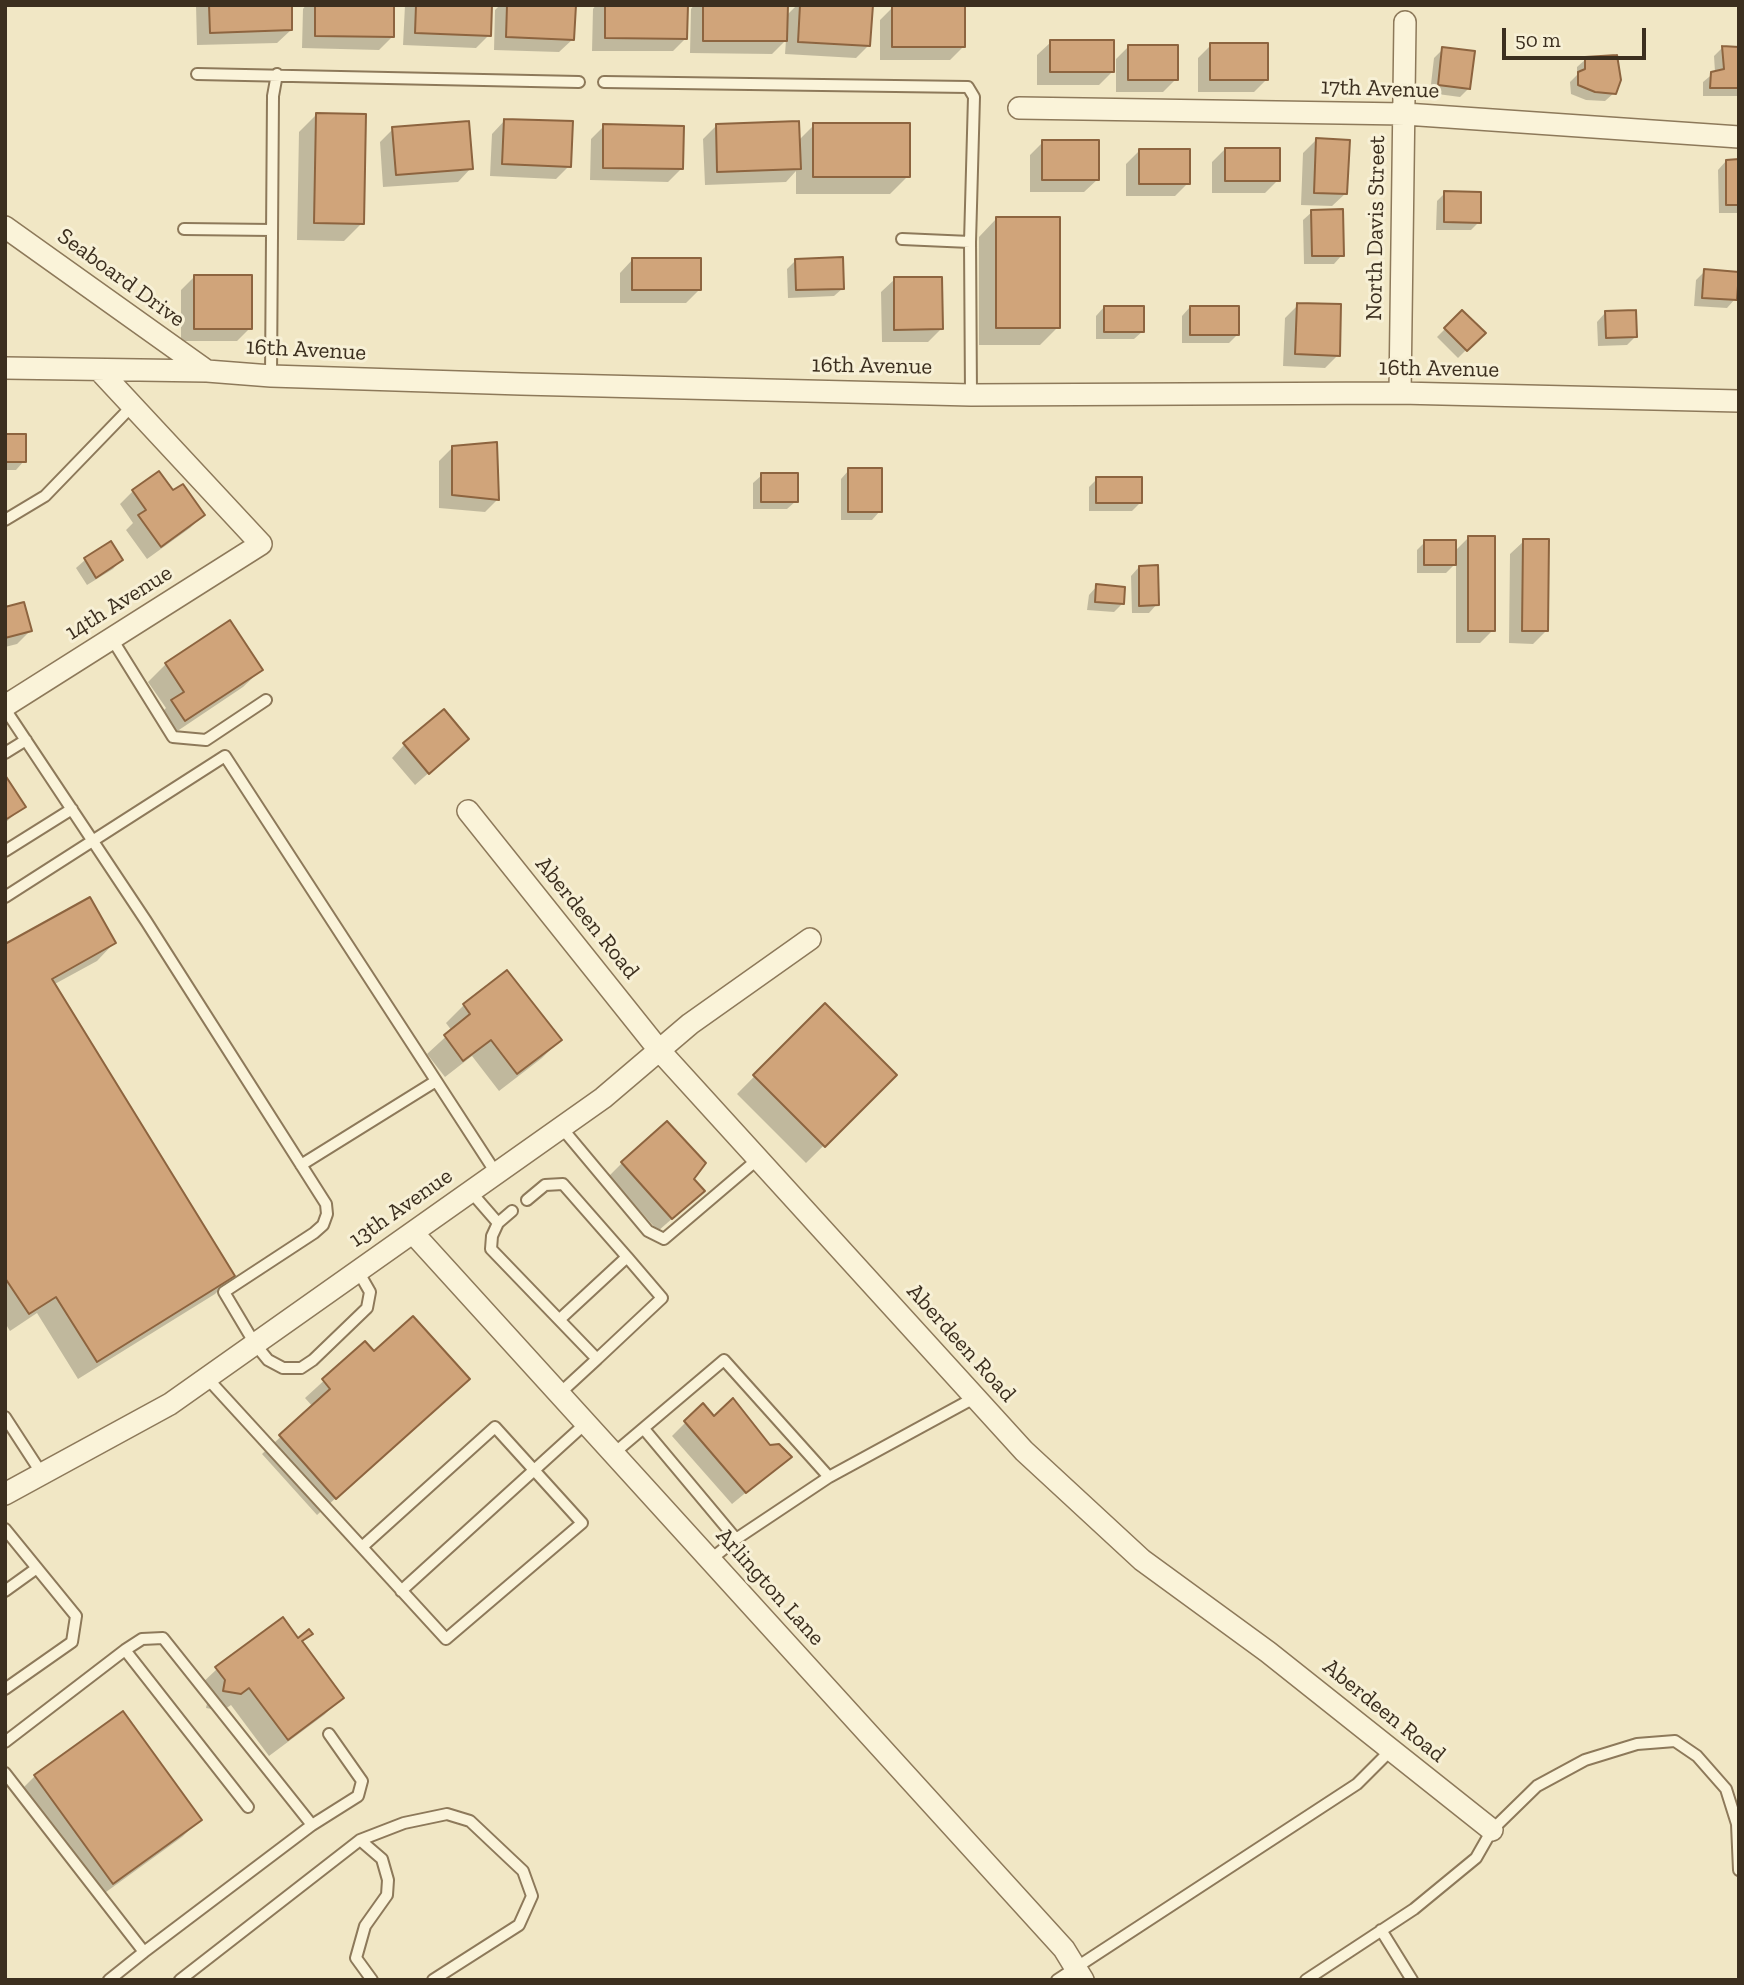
<!DOCTYPE html>
<html>
<head>
<meta charset="utf-8">
<style>
	body { margin:0 }
	#map { position:relative; width:1744px; height:1985px; overflow:hidden; background:#f1e7c5; font-family:"Zilla Slab",serif }
	canvas { display:block }
	.frame { position:absolute; inset:0; border:7px solid #3c2f1f; pointer-events:none }
	.scale { position:absolute; left:1502px; top:28px; width:144px; height:32px; box-sizing:border-box; border:4px solid #3c2f1f; border-top:0; padding-left:9px; font-size:21px; line-height:24px; white-space:nowrap; color:#3c2f1f; -webkit-text-stroke:5px #f7f0d6; paint-order:stroke }
</style>
</head>
<body>
<div id="map">
<canvas width="1744" height="1985"></canvas>
<div class="frame"></div>
<div class="scale">50 m</div>
</div>
<script>
const g = document.querySelector('canvas').getContext('2d');
g.lineJoin = 'round';
function paint(path, color) { g.fillStyle = color; g.fill(path, 'evenodd'); }
const toPath = rows => new Path2D(rows.map(r => 'M' + r).join(''));
function stroke(path, color, width, dash) { g.strokeStyle = color; g.lineWidth = width; g.lineCap = dash ? 'butt' : 'round'; g.setLineDash(dash || []); g.stroke(path); }
function drawText(font, color, halo, rows, align = 'center') {
  g.font = font + ' "Zilla Slab",serif'; g.lineWidth = 6; g.setLineDash([]); g.textBaseline = 'middle'; g.strokeStyle = halo; g.fillStyle = color; for (const [text, x, y, turn = 0] of rows) {
    g.save(); g.translate(x, y); g.rotate((+turn || 0) * Math.PI / 180); g.textAlign = isNaN(turn) ? turn : align; if (halo) g.strokeText(text, 0, 0); g.fillText(text, 0, 0); g.restore();
  }
}
const shadow = toPath([
	[196,5,290,5,291,30,277,43,197,45],
	[306,5,392,5,392,37,379,50,302,48,303,9],
	[405,5,491,5,489,35,476,48,403,45],
	[500,5,574,5,573,39,559,52,494,50,495,10],
	[596,5,686,5,686,38,673,51,592,51,593,9],
	[694,5,786,5,786,16,797,5,871,6,869,45,856,58,785,54,786,40,772,54,690,53,691,9],
	[893,7,963,47,950,60,880,60,880,20],
	[1051,42,1112,72,1099,85,1037,85,1037,55],
	[1211,45,1267,79,1254,92,1198,92,1198,58],
	[1129,46,1176,79,1163,92,1116,92,1116,59],
	[1723,47,1739,48,1739,96,1703,96,1703,82,1715,72,1714,56],
	[1443,49,1469,88,1460,97,1430,93,1434,58],
	[1586,59,1614,93,1605,101,1586,100,1571,94,1570,82,1577,75,1577,67],
	[317,114,362,223,344,241,297,240,299,132],
	[505,120,569,166,556,179,490,176,492,134],
	[814,125,908,176,890,194,796,194,796,171,786,182,705,185,703,139,716,126,798,141],
	[604,126,681,169,668,182,590,180,591,139],
	[393,129,471,168,458,182,383,187,380,142],
	[1316,140,1346,193,1332,206,1301,205,1303,153],
	[1043,142,1098,179,1084,192,1030,192,1030,155],
	[1225,149,1278,180,1265,193,1212,193,1212,162],
	[1139,151,1188,183,1175,196,1126,196,1126,164],
	[1726,161,1739,161,1739,213,1719,213,1718,170],
	[1445,193,1479,222,1471,230,1436,230,1437,201],
	[1312,212,1342,255,1334,264,1304,264,1303,220],
	[996,219,1058,327,1040,345,979,345,979,237],
	[633,259,699,290,686,303,620,303,620,273],
	[796,260,843,288,834,296,788,298,787,269],
	[1705,271,1735,299,1727,308,1694,306,1696,280],
	[194,277,250,328,237,341,181,341,181,290],
	[895,279,941,329,928,342,882,342,881,292],
	[1298,305,1338,355,1325,368,1283,366,1285,318],
	[1104,307,1143,331,1134,339,1096,339,1096,316],
	[1190,307,1238,334,1229,343,1182,343,1182,316],
	[1462,312,1483,333,1458,358,1437,337],
	[1605,313,1636,336,1627,345,1598,346,1597,322],
	[5,435,24,461,16,470,5,470],
	[452,448,498,499,485,512,439,508,439,461],
	[849,470,880,511,872,520,841,520,841,479],
	[762,475,796,501,787,509,753,509,753,483],
	[1097,479,1140,503,1132,511,1089,511,1089,487],
	[133,491,173,493,203,515,190,528,147,559,126,530,133,523,120,504],
	[1469,537,1493,630,1480,643,1456,643,1456,563,1446,573,1417,573,1417,550,1425,542,1454,552],
	[1524,541,1546,631,1533,644,1509,643,1510,554],
	[110,543,121,560,113,569,87,585,76,568,85,560],
	[1139,567,1157,604,1149,613,1132,613,1131,576],
	[1097,586,1123,603,1114,612,1087,610,1089,595],
	[5,608,30,631,17,644,5,647],
	[229,622,261,670,243,687,167,738,155,719,166,708,148,682,166,664],
	[467,739,415,785,392,758,404,745],
	[5,778,24,806,5,823],
	[114,943,97,961,53,985,233,1276,215,1294,78,1379,37,1313,10,1331,5,1323,5,945],
	[507,972,560,1040,542,1058,499,1091,472,1056,445,1077,427,1054,452,1031,446,1023,464,1005],
	[825,1005,895,1075,806,1163,737,1094],
	[622,1163,692,1179,689,1204,658,1231,609,1176],
	[365,1343,374,1353,468,1379,317,1515,262,1454,313,1407,305,1398],
	[703,1405,713,1418,789,1457,732,1504,672,1436],
	[310,1633,301,1643,342,1698,324,1715,269,1756,231,1705,222,1711,206,1708,208,1699,199,1686,217,1669],
	[35,1776,200,1820,182,1837,95,1900,17,1794]
]);
const building = toPath([
	[209,5,292,5,292,30,210,33,209,5],
	[315,5,394,5,394,37,315,36,315,5],
	[416,5,492,5,491,36,415,33,416,5],
	[507,5,576,5,574,40,506,37,507,5],
	[605,5,688,5,687,39,605,38,605,5],
	[703,5,788,5,787,41,703,41,703,5],
	[800,5,873,5,870,46,798,42,800,5],
	[892,5,965,5,965,47,892,47,892,5],
	[1050,40,1114,40,1114,72,1050,72,1050,40],
	[1210,43,1268,43,1268,80,1210,80,1210,43],
	[1128,45,1178,45,1178,80,1128,80,1128,45],
	[1722,46,1739,47,1739,88,1710,88,1711,72,1724,69,1722,46],
	[1442,47,1475,51,1470,89,1438,85,1442,47],
	[1617,55,1621,80,1616,94,1595,92,1578,85,1578,72,1585,69,1585,57,1617,55],
	[316,113,366,114,364,224,314,223,316,113],
	[504,119,573,121,571,167,502,164,504,119],
	[469,121,473,169,396,175,392,127,469,121],
	[799,121,801,169,717,172,716,124,799,121],
	[813,123,910,123,910,177,813,177,813,123],
	[603,124,684,126,683,169,603,168,603,124],
	[1316,138,1350,140,1347,194,1314,193,1316,138],
	[1042,140,1099,140,1099,180,1042,180,1042,140],
	[1225,148,1280,148,1280,181,1225,181,1225,148],
	[1139,149,1190,149,1190,184,1139,184,1139,149],
	[1739,159,1739,205,1726,205,1726,160,1739,159],
	[1444,191,1481,192,1481,223,1444,222,1444,191],
	[1343,209,1344,256,1312,256,1311,210,1343,209],
	[996,217,1060,217,1060,328,996,328,996,217],
	[843,257,844,289,796,290,795,259,843,257],
	[632,258,701,258,701,290,632,290,632,258],
	[1704,269,1739,272,1737,300,1702,298,1704,269],
	[194,275,252,275,252,329,194,329,194,275],
	[894,277,942,277,943,329,894,330,894,277],
	[1297,303,1341,304,1340,356,1295,354,1297,303],
	[1104,306,1144,306,1144,332,1104,332,1104,306],
	[1190,306,1239,306,1239,335,1190,335,1190,306],
	[1462,310,1486,333,1467,351,1444,328,1462,310],
	[1636,310,1637,337,1606,338,1605,311,1636,310],
	[5,434,26,434,26,462,5,462,5,434],
	[497,442,499,500,452,495,452,446,497,442],
	[848,468,882,468,882,512,848,512,848,468],
	[159,471,173,490,183,484,205,515,161,547,138,515,146,510,132,490,159,471],
	[761,473,798,473,798,502,761,502,761,473],
	[1096,477,1142,477,1142,503,1096,503,1096,477],
	[1468,536,1495,536,1495,631,1468,631,1468,536],
	[1523,539,1549,539,1548,631,1522,631,1523,539],
	[1424,540,1456,540,1456,565,1424,565,1424,540],
	[111,541,123,560,96,578,84,558,111,541],
	[1158,565,1159,605,1139,606,1139,566,1158,565],
	[1096,584,1125,587,1124,604,1095,602,1096,584],
	[24,602,32,631,5,638,5,607,24,602],
	[230,620,263,670,185,721,171,700,184,692,165,663,230,620],
	[444,709,469,739,429,774,403,743,444,709],
	[5,775,26,807,5,820,5,775],
	[90,897,116,943,52,979,235,1276,97,1362,56,1297,29,1314,5,1278,5,944,90,897],
	[507,970,562,1040,517,1074,491,1040,463,1061,444,1035,470,1014,463,1004,507,970],
	[825,1003,897,1075,825,1147,753,1075,825,1003],
	[667,1121,706,1163,694,1179,705,1191,672,1219,621,1162,667,1121],
	[413,1316,470,1379,336,1499,279,1435,330,1389,322,1379,365,1341,374,1351,413,1316],
	[733,1398,770,1445,779,1444,792,1457,746,1493,684,1421,703,1403,714,1416,733,1398],
	[283,1617,298,1638,309,1629,313,1634,302,1641,344,1698,288,1740,249,1688,241,1694,223,1691,225,1680,215,1667,283,1617],
	[123,1711,202,1820,113,1884,34,1775,123,1711]
]);
const lane = toPath([
	[197,74,579,82],
	[604,82,968,87,974,97,970,242,971,395],
	[184,229,272,230],
	[902,239,970,242],
	[271,376,273,96,277,74],
	[5,520,45,496,133,405],
	[112,639,173,737,206,740,266,700],
	[5,709,146,921,326,1204,327,1214,323,1225,314,1233,224,1292,255,1344,268,1360,283,1368,301,1368,313,1360,367,1308,370,1292,358,1271],
	[5,753,26,740],
	[5,851,72,809],
	[5,897,225,756,496,1173],
	[561,1127,648,1231,664,1239,758,1159],
	[301,1165,436,1081],
	[471,1192,498,1223],
	[527,1200,545,1185,563,1184,627,1257,560,1319],
	[512,1211,498,1223,492,1236,491,1249,597,1359,662,1298,627,1257],
	[207,1378,446,1639,582,1523,495,1427,362,1547],
	[559,1394,597,1359],
	[5,1417,42,1474],
	[644,1429,736,1539],
	[613,1454,724,1360,829,1477,736,1539,710,1560],
	[829,1477,974,1398],
	[5,1529,76,1616,72,1642,5,1689],
	[5,1591,37,1568],
	[401,1591,586,1423],
	[125,1650,248,1807],
	[5,1742,125,1650,142,1639,163,1638,312,1825,144,1952],
	[5,1773,144,1952,109,1980],
	[312,1825,358,1796,362,1781,329,1734],
	[360,1840,382,1859,388,1880,387,1895,365,1926,356,1958,372,1980],
	[1381,1930,1412,1980],
	[180,1980,360,1840,404,1823,447,1814,470,1821,523,1871,532,1896,519,1925,433,1980],
	[1057,1980,1357,1784,1391,1750],
	[1306,1980,1414,1909,1476,1858,1492,1830,1537,1786,1585,1760,1637,1744,1675,1741,1697,1756,1726,1789,1737,1824,1739,1870]
]);
const street = toPath([
	[1019,108,1405,114,1739,137],
	[5,227,207,371],
	[5,368,207,371,271,376,521,384,971,395,1400,393,1739,401],
	[1400,393,1405,22],
	[5,706,261,544,100,371],
	[468,811,659,1050,1024,1451,1142,1560,1268,1652,1492,1830],
	[413,1233,1064,1949,1083,1980],
	[5,1494,170,1404,603,1098,690,1024,810,939]
]);
const streetNames = [
	["17th Avenue",1380,89,2],
	["North Davis Street",1376,228,-89],
	["Seaboard Drive",121,278,36],
	["16th Avenue",306,350,3],
	["16th Avenue",872,366,1],
	["16th Avenue",1439,369,1],
	["14th Avenue",119,603,-32],
	["Aberdeen Road",587,918,51],
	["13th Avenue",401,1208,-35],
	["Aberdeen Road",961,1343,48],
	["Arlington Lane",770,1587,48],
	["Aberdeen Road",1384,1711,39]
];
paint(shadow, '#0003');
paint(building, '#d0a47a');
stroke(building, '#8d643f', 2);
stroke(lane, '#8d795a', 14);
stroke(street, '#8d795a', 24);
stroke(lane, '#faf3d9', 10);
stroke(street, '#faf3d9', 21);
drawText('23px', '#3c2f1f', '#f7f0d6', streetNames);
</script>
</body>
</html>
